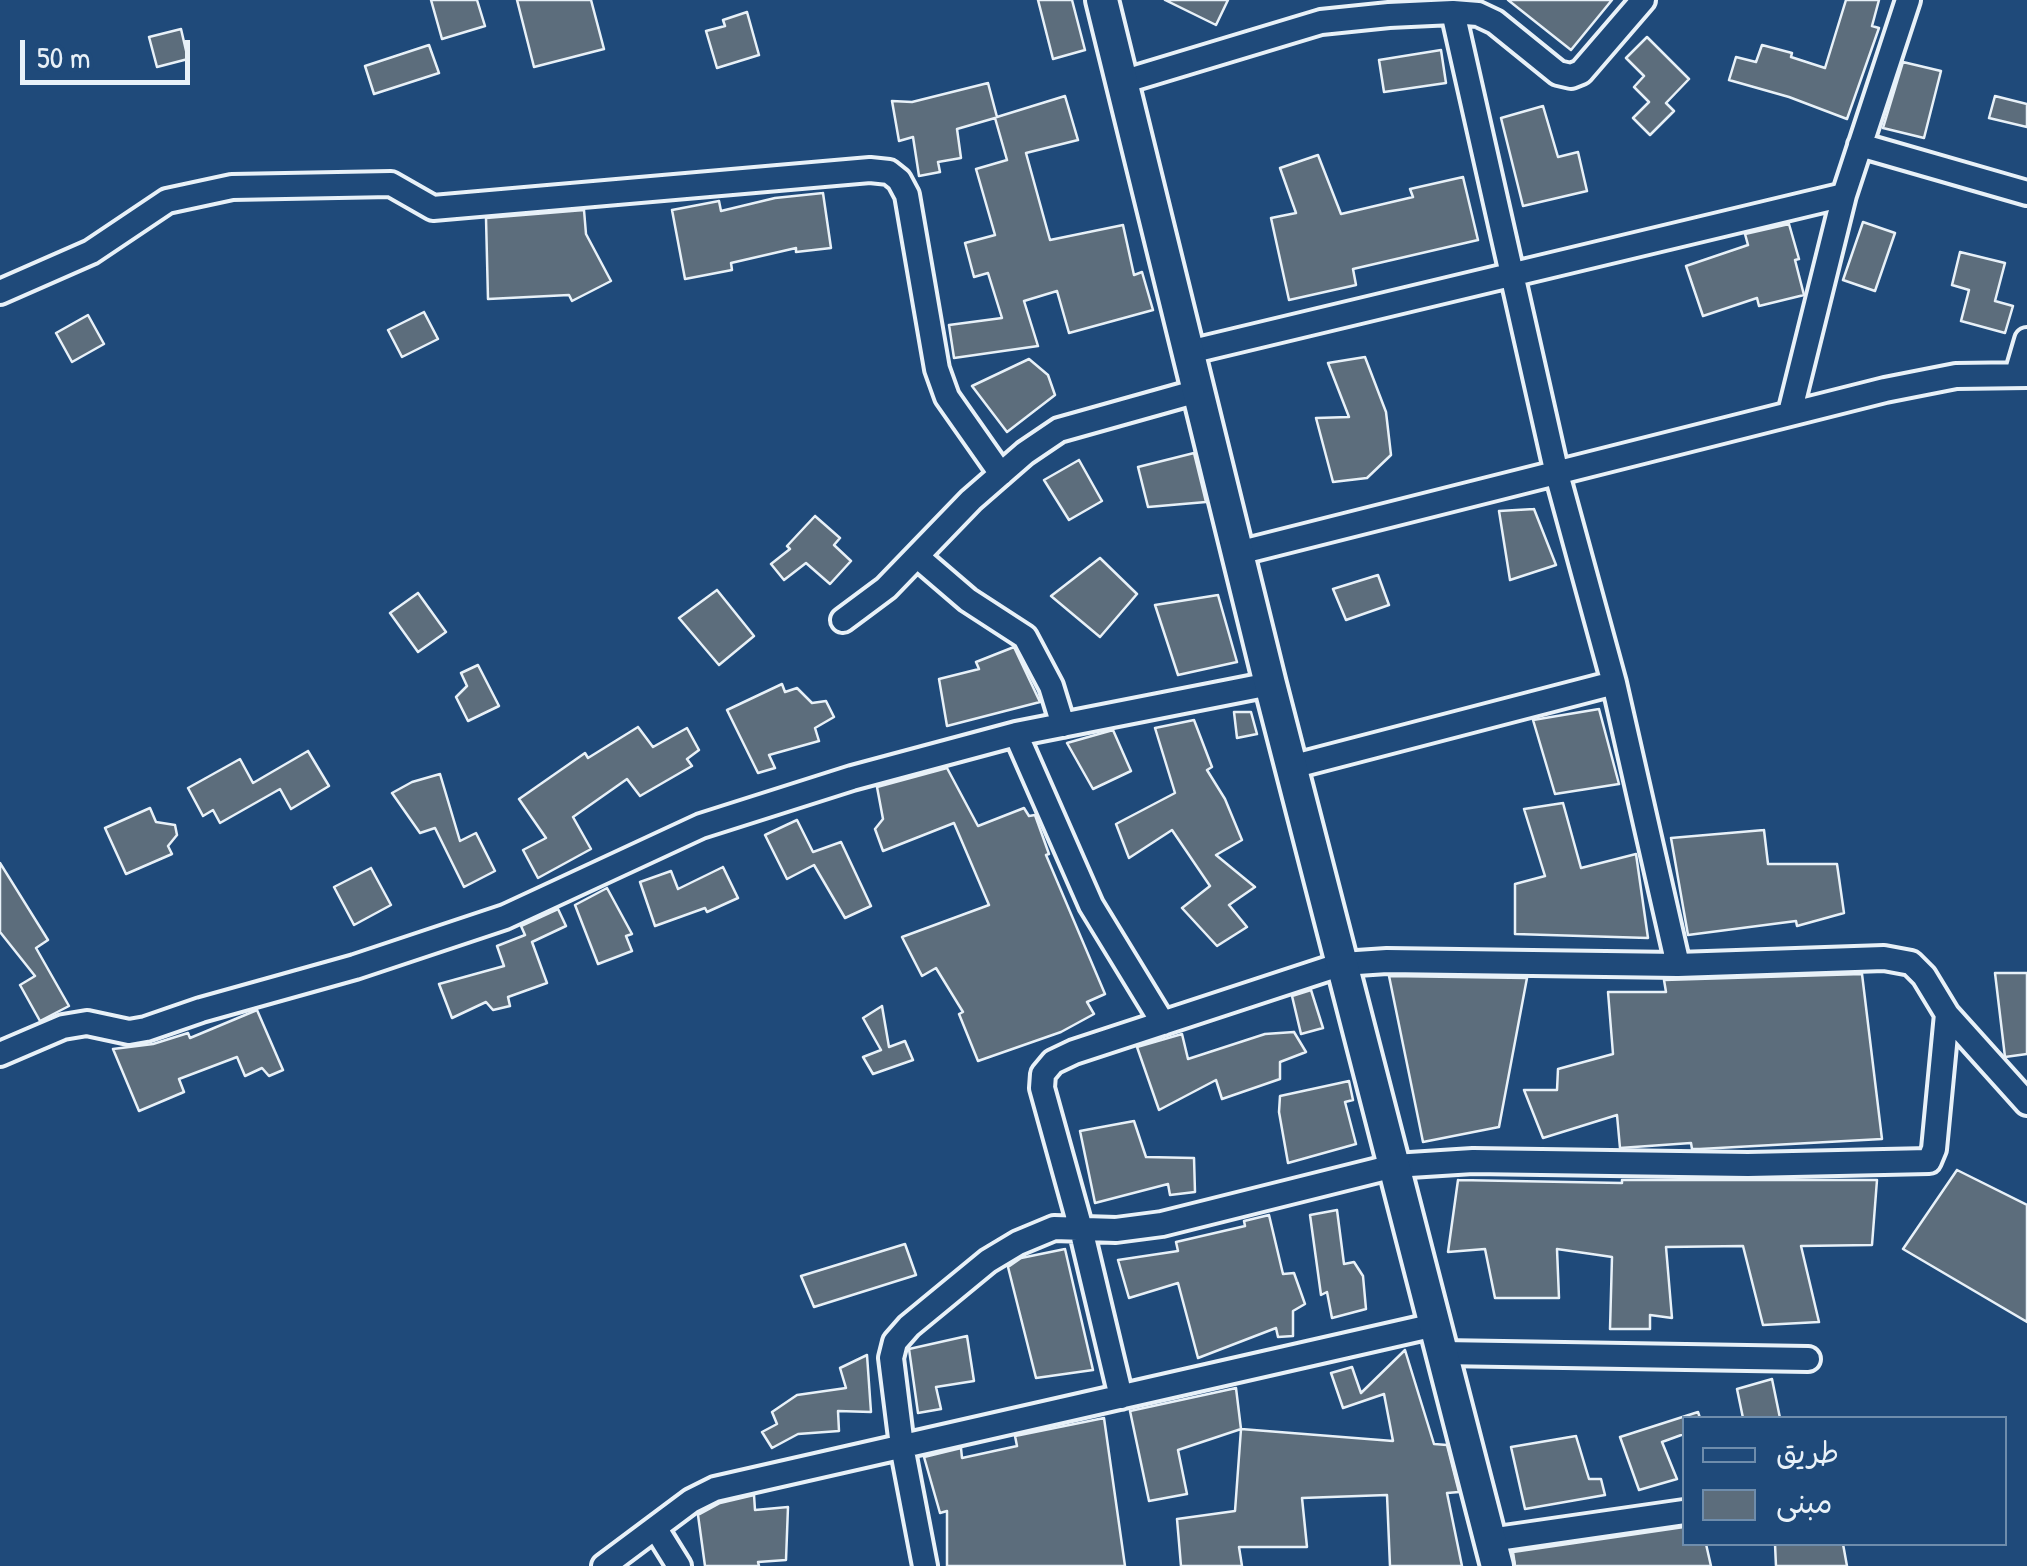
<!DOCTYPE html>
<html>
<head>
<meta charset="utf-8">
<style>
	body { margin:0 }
	#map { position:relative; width:2027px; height:1566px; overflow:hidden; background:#1f4a7a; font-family:"Patrick Hand","Playpen Sans Arabic",sans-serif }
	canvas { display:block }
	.legend { position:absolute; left:1682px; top:1416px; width:325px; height:130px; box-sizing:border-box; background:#1f4a7a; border:2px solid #6f8dac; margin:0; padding:12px 18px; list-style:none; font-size:30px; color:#e8f1f8 }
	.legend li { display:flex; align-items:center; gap:20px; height:50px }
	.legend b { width:50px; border:2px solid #6f8dac }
	.scale { position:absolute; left:20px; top:40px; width:170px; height:45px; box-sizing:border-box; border:5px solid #e8f1f8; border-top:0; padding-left:12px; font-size:30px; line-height:35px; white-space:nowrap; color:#e8f1f8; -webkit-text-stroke:8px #1f4a7a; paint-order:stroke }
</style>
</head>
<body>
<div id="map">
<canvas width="2027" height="1566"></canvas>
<ul class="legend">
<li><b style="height:12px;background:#1f4a7a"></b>طريق</li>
<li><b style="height:28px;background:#5c6d7c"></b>مبنى</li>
</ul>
<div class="scale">50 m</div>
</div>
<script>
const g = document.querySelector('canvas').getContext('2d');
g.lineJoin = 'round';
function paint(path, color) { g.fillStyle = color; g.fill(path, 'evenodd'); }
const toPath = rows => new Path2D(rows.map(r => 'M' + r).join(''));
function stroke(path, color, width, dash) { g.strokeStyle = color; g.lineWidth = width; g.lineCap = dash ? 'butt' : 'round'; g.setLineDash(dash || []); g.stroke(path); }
const building = toPath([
	[431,0,477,0,485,26,442,39,431,0],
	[517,0,591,0,604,49,534,67,517,0],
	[1038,0,1072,0,1085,50,1053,59,1038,0],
	[1165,0,1228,0,1216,25,1165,0],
	[1508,0,1612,0,1571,50,1508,0],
	[1846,0,1879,0,1872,26,1879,28,1847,119,1789,97,1729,80,1736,57,1756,62,1762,45,1792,53,1791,57,1825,68,1846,0],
	[747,12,759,55,717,68,706,31,725,26,723,20,747,12],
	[181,29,188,59,157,67,149,37,181,29],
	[1647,37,1689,79,1666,103,1674,111,1650,135,1633,118,1649,102,1634,87,1644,76,1626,58,1647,37],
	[429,45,439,73,374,94,365,66,429,45],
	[1441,50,1446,83,1384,92,1379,60,1441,50],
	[1903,62,1941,71,1924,138,1883,128,1903,62],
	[988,83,997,117,1065,96,1078,140,1026,153,1050,240,1123,225,1134,275,1142,272,1153,310,1069,333,1057,291,1024,301,1038,346,954,358,949,325,1002,318,988,273,974,277,965,243,995,235,976,169,1007,160,995,118,957,129,961,158,938,162,940,172,919,176,913,137,899,141,892,101,912,102,988,83],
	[1995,96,2027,104,2027,127,1989,118,1995,96],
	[1543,106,1558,157,1578,152,1587,191,1523,206,1501,118,1543,106],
	[1318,155,1341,214,1413,197,1410,189,1463,177,1478,240,1353,269,1356,285,1289,300,1271,218,1296,213,1280,168,1318,155],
	[823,193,831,248,796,252,796,248,731,263,732,270,685,279,672,210,719,201,721,211,775,198,823,193],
	[584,210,586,234,611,281,572,301,569,295,488,299,486,218,584,210],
	[1863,222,1895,233,1875,291,1843,280,1863,222],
	[1789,224,1799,259,1795,260,1804,295,1759,306,1757,298,1703,316,1686,266,1748,245,1745,234,1789,224],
	[1960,252,2005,263,1995,301,2013,306,2005,333,1961,321,1969,290,1952,285,1960,252],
	[424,312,438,339,402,357,388,330,424,312],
	[88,315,104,344,72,362,56,333,88,315],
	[1365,357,1386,412,1391,455,1367,478,1333,482,1316,418,1349,417,1328,363,1365,357],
	[1029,359,1048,375,1055,395,1007,432,972,386,1029,359],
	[1194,453,1206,502,1148,507,1138,467,1194,453],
	[1079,460,1102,501,1069,520,1044,480,1079,460],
	[1534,509,1556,565,1510,580,1499,511,1534,509],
	[815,516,840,538,834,545,851,561,830,584,806,563,784,580,771,564,790,549,787,546,815,516],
	[1100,558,1137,594,1100,637,1051,596,1100,558],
	[1378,575,1389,605,1346,620,1333,589,1378,575],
	[717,590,754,636,719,665,679,618,717,590],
	[418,593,446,632,418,652,390,613,418,593],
	[1218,595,1237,662,1178,675,1155,605,1218,595],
	[1014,647,1040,702,947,726,939,679,979,669,976,662,1014,647],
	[478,665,499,706,468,721,456,697,467,686,461,673,478,665],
	[782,684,785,692,797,688,812,703,826,701,834,717,815,728,819,741,769,755,775,768,758,773,727,710,782,684],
	[1599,709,1619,784,1555,794,1533,720,1599,709],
	[1234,712,1251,712,1257,734,1237,738,1234,712],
	[1194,720,1212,767,1207,770,1225,799,1242,840,1216,855,1255,887,1229,905,1247,927,1217,946,1182,908,1210,886,1172,830,1129,858,1116,824,1175,793,1155,728,1194,720],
	[638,727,653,747,687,728,699,750,687,759,692,766,640,796,627,779,573,817,591,849,538,878,523,850,546,838,519,799,585,753,588,758,638,727],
	[1113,730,1131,771,1093,789,1067,743,1113,730],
	[308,751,329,786,291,809,280,789,220,823,213,810,203,816,188,788,240,759,253,783,308,751],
	[947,768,978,826,1024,808,1029,816,1035,815,1049,854,1046,855,1105,994,1087,1002,1094,1014,1061,1032,978,1061,959,1014,963,1012,936,968,922,976,902,937,989,905,954,823,883,851,875,829,883,819,877,787,947,768],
	[440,774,460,841,476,833,495,871,464,887,435,828,420,833,392,793,412,782,440,774],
	[1563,803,1581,868,1636,854,1648,938,1515,934,1515,884,1545,876,1524,809,1563,803],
	[150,808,156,822,175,825,177,835,168,846,172,854,126,874,105,828,150,808],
	[797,820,813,852,841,842,871,906,845,918,814,865,787,879,765,835,797,820],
	[1764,830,1768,864,1837,864,1844,913,1797,926,1796,921,1688,935,1671,838,1764,830],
	[0,863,48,940,36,948,69,1006,40,1021,20,985,35,976,0,932,0,863],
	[723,867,738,898,707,912,705,908,655,926,640,882,671,871,678,889,723,867],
	[371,868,391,905,354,925,334,887,371,868],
	[607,888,632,934,626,936,632,951,598,964,575,905,607,888],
	[558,909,566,926,532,942,547,983,508,997,510,1006,493,1010,486,1002,452,1018,439,984,504,966,497,946,525,935,521,926,558,909],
	[1995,973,2027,973,2027,1054,2005,1057,1995,973],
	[1862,974,1882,1139,1700,1149,1692,1149,1691,1143,1620,1148,1617,1115,1543,1138,1524,1090,1557,1090,1558,1069,1613,1054,1608,992,1666,992,1664,980,1862,974],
	[1389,976,1527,978,1499,1127,1423,1142,1389,976],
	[1311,990,1323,1028,1301,1034,1292,996,1311,990],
	[882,1006,889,1047,905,1041,913,1060,873,1074,863,1057,881,1050,863,1018,882,1006],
	[257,1010,283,1070,269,1076,262,1068,245,1076,237,1057,179,1079,184,1092,139,1111,113,1049,153,1044,188,1033,190,1038,257,1010],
	[1294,1032,1306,1052,1280,1062,1280,1079,1222,1099,1216,1080,1159,1110,1137,1047,1182,1034,1188,1059,1265,1034,1294,1032],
	[1349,1081,1353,1100,1345,1102,1356,1144,1288,1163,1279,1112,1280,1096,1349,1081],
	[1134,1121,1146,1157,1194,1158,1195,1192,1170,1195,1168,1184,1095,1203,1080,1131,1134,1121],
	[1957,1170,2027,1205,2027,1322,1903,1249,1957,1170],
	[1458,1180,1622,1183,1622,1180,1877,1180,1872,1245,1801,1246,1819,1322,1763,1325,1743,1246,1666,1247,1672,1318,1650,1315,1650,1329,1610,1329,1612,1257,1557,1249,1559,1298,1495,1298,1485,1249,1448,1252,1458,1180],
	[1337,1210,1344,1264,1354,1262,1363,1276,1366,1309,1332,1318,1327,1292,1321,1295,1310,1215,1337,1210],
	[1269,1215,1283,1274,1294,1273,1305,1304,1293,1311,1293,1336,1278,1337,1276,1328,1198,1358,1178,1283,1129,1298,1118,1260,1178,1251,1176,1242,1245,1226,1244,1221,1269,1215],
	[905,1244,916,1275,814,1307,801,1276,905,1244],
	[1065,1249,1093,1370,1036,1378,1008,1267,1021,1258,1065,1249],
	[967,1336,974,1381,936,1387,941,1409,918,1413,909,1349,967,1336],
	[1405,1350,1434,1444,1447,1445,1459,1492,1447,1493,1462,1566,1390,1566,1387,1495,1302,1498,1307,1547,1239,1547,1242,1566,1181,1566,1177,1519,1235,1511,1241,1429,1393,1441,1384,1394,1343,1408,1331,1373,1352,1367,1361,1393,1405,1350],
	[867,1355,871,1412,838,1411,839,1431,798,1434,772,1448,762,1432,777,1424,772,1412,797,1395,846,1388,840,1368,867,1355],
	[1772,1379,1780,1418,1743,1418,1737,1389,1772,1379],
	[1236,1388,1241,1429,1178,1450,1187,1494,1149,1501,1130,1411,1236,1388],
	[1698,1412,1700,1418,1684,1418,1684,1434,1662,1442,1677,1479,1639,1490,1620,1437,1698,1412],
	[1104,1418,1125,1566,947,1566,947,1511,940,1513,924,1457,961,1448,962,1458,1017,1446,1015,1436,1104,1418],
	[1576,1436,1589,1479,1601,1479,1605,1495,1525,1509,1511,1447,1576,1436],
	[754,1495,755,1510,788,1507,786,1560,758,1562,759,1566,705,1566,698,1515,720,1503,754,1495],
	[1684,1527,1684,1544,1706,1544,1711,1566,1515,1566,1513,1552,1684,1527],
	[1775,1544,1843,1544,1847,1566,1776,1566,1775,1544]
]);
const street = toPath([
	[1453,12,1557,474,1614,683,1678,965],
	[1122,82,1321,22,1389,15,1453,12,1478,14,1495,22,1558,73,1571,76,1581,72,1643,0],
	[1860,145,2027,193],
	[0,292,91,252,167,201,232,187,391,184,433,208,870,170,889,172,899,180,907,195,937,369,947,397,1001,474],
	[1189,352,1844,195],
	[2017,374,2027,340],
	[1790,413,1844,195,1908,0],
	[1238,553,1885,390,1956,376,2027,375],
	[919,558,968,600,1025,637,1051,686,1063,725],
	[843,620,886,588,971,500,1025,453,1059,430,1198,391],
	[1016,734,1091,905,1163,1023],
	[1291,767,1614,683],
	[0,1054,63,1027,87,1023,129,1032,146,1029,201,1010,355,967,505,917,701,826,852,778,1016,734,1270,684],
	[1442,1353,1808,1359],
	[1121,1397,1081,1229,1042,1088,1043,1074,1053,1062,1074,1052,1342,964,1387,961,1678,965,1884,958,1911,963,1924,976,1947,1014,2027,1103],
	[656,1529,679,1566],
	[1490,1540,1684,1512],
	[604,1566,691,1501,715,1489,1435,1325],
	[925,1566,902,1446,891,1358,895,1342,909,1326,988,1261,1018,1243,1054,1228,1116,1230,1162,1224,1394,1166,1473,1161,1748,1165,1929,1161,1934,1149,1947,1014]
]);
const secondary = toPath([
	[1102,0,1270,684,1497,1566]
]);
paint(building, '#5c6d7c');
stroke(building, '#e8f1f8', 2.5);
stroke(street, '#e8f1f8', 30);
stroke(secondary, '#e8f1f8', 38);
stroke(street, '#1f4a7a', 22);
stroke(secondary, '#1f4a7a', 30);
</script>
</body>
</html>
